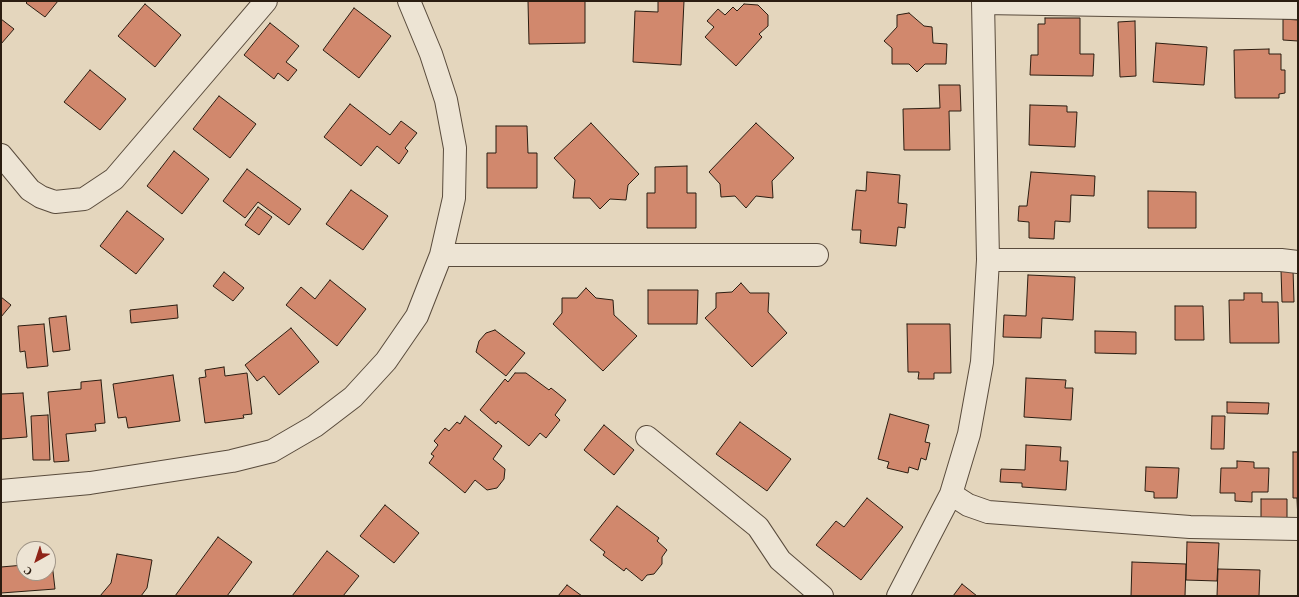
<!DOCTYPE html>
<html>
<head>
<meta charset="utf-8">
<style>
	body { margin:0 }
	#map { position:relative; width:1299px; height:597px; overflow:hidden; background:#e4d6bd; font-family:Vollkorn,serif }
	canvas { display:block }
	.frame { position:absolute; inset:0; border:2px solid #2b1d11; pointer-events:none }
	.north { position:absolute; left:16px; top:541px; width:40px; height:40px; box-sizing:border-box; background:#ede4d4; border:1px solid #9f9486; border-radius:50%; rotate:219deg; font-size:11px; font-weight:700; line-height:16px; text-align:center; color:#2b1d11 }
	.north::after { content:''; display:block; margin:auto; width:14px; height:18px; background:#8f2418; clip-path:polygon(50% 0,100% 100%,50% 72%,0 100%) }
</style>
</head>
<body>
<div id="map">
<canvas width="1299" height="597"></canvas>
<div class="frame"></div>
<div class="north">С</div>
</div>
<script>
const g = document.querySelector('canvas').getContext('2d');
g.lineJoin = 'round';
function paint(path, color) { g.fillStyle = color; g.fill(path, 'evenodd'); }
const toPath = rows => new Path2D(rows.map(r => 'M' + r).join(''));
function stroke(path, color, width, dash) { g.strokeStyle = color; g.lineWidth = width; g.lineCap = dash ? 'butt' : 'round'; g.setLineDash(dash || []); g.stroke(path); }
const building = toPath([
	[28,1,58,1,45,17,26,3,28,1],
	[528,1,585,1,585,43,529,44,528,1],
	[658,1,684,1,681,65,633,62,635,11,658,12,658,1],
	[145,4,181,35,155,67,118,36,145,4],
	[744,4,758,5,768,15,768,26,759,34,762,37,736,66,705,37,714,27,707,21,718,9,725,15,733,7,737,11,744,4],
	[354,8,391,36,359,78,323,50,354,8],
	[909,13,924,26,932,27,933,43,947,44,946,64,925,64,917,72,909,64,892,64,892,48,884,41,897,27,897,15,909,13],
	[1045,18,1080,18,1080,54,1094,54,1093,76,1030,75,1031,55,1038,55,1038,24,1045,24,1045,18],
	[1,19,14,29,1,44,1,19],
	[1283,19,1298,20,1298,41,1283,40,1283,19],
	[1135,21,1136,76,1120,77,1118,22,1135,21],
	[270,23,299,46,286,62,297,70,288,81,278,73,274,79,244,55,270,23],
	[1156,43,1207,47,1204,85,1153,82,1156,43],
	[1269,49,1269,54,1281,54,1281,70,1285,70,1285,93,1279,94,1279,98,1235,98,1234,50,1269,49],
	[90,70,126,99,100,130,64,102,90,70],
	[939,85,960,85,961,111,949,111,950,150,904,150,903,109,940,108,939,85],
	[219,96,256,124,230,158,193,129,219,96],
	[350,104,390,135,401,121,417,133,405,148,408,151,399,164,377,146,361,166,324,137,350,104],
	[1030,105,1067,106,1067,112,1077,112,1075,147,1029,145,1030,105],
	[591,123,639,174,628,185,626,200,610,199,600,209,590,198,573,198,575,180,554,158,591,123],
	[756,123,794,158,772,181,773,198,756,196,746,208,735,196,721,197,720,184,709,172,756,123],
	[496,126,527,126,528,153,537,153,537,188,487,188,487,153,496,153,496,126],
	[174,151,209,179,182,214,147,186,174,151],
	[687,166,687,193,696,193,696,228,647,228,647,193,655,193,655,167,687,166],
	[247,169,301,209,289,225,258,202,245,218,223,201,247,169],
	[867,172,900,175,898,203,907,204,905,228,898,227,896,246,860,243,861,230,852,230,856,190,866,191,867,172],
	[1031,172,1095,176,1094,196,1071,195,1070,222,1055,221,1054,239,1029,238,1029,222,1018,221,1019,206,1027,206,1031,172],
	[351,190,388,216,363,250,326,224,351,190],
	[1148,191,1196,192,1196,228,1148,228,1148,191],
	[258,207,272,217,259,235,245,225,258,207],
	[127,211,164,239,136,274,100,246,127,211],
	[1293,269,1294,302,1282,302,1281,270,1293,269],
	[224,272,244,288,233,301,213,286,224,272],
	[1028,275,1075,277,1073,320,1042,318,1041,338,1003,337,1004,315,1026,316,1028,275],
	[330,280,366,309,337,346,286,305,301,287,315,299,330,280],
	[741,283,750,293,769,293,768,312,787,333,752,367,705,318,716,308,716,293,732,292,741,283],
	[586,288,596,298,613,300,614,315,637,336,603,371,553,324,562,313,562,298,577,298,586,288],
	[648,290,698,290,697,324,648,324,648,290],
	[1244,293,1262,293,1262,302,1278,302,1279,343,1230,343,1229,300,1244,300,1244,293],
	[1,297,11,305,1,317,1,297],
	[177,305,178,318,131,323,130,310,177,305],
	[1175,306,1203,306,1204,340,1175,340,1175,306],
	[66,316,70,350,53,352,49,318,66,316],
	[44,324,48,366,27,368,25,351,20,352,18,326,44,324],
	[907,324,950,324,951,373,934,373,934,379,918,379,919,372,908,372,907,324],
	[291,328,319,362,279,395,264,376,257,381,245,365,291,328],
	[495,330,525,353,506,376,476,352,479,341,486,333,495,330],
	[1095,331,1136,332,1136,354,1095,353,1095,331],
	[224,367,225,376,247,373,252,414,243,415,244,418,205,423,199,378,206,377,205,370,224,367],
	[515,373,526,373,549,390,551,388,566,400,555,415,560,420,546,438,540,433,529,446,498,421,496,424,480,410,505,379,508,382,515,373],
	[173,375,180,421,128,428,126,417,118,418,113,384,173,375],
	[1026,378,1066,380,1065,388,1073,388,1071,420,1024,417,1026,378],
	[101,380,105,423,95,424,96,431,66,434,69,461,54,462,48,392,81,389,81,382,101,380],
	[23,393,27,437,1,439,1,394,23,393],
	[1227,402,1269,403,1268,414,1227,413,1227,402],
	[890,414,929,425,925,442,930,443,926,460,921,458,918,470,909,467,908,473,887,468,889,462,878,459,890,414],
	[48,415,50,460,33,460,31,416,48,415],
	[465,416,502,446,493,459,505,469,504,479,497,488,487,490,475,480,465,493,429,463,434,456,431,454,438,445,434,441,445,428,449,431,457,422,460,424,465,416],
	[1212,416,1225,416,1224,449,1211,449,1212,416],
	[740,422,791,459,767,491,716,454,740,422],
	[604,425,634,450,614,475,584,450,604,425],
	[1026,445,1061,447,1060,461,1068,461,1066,490,1022,487,1022,483,1000,482,1001,469,1025,470,1026,445],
	[1293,452,1298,452,1298,521,1297,498,1293,498,1293,452],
	[1237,461,1254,462,1254,468,1269,468,1268,492,1252,492,1252,502,1235,501,1235,493,1220,493,1221,468,1237,468,1237,461],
	[1146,467,1179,468,1177,498,1154,498,1154,492,1145,491,1146,467],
	[867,498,903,527,861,580,816,545,836,521,844,527,867,498],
	[1261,499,1287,499,1287,522,1261,522,1261,499],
	[385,505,419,533,394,563,360,536,385,505],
	[617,506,659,538,657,541,667,550,662,557,662,564,654,574,647,575,642,581,626,568,624,571,603,555,605,552,590,540,617,506],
	[218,537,252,562,227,596,175,596,218,537],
	[1187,542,1219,543,1217,581,1186,580,1187,542],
	[327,551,359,576,343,596,292,596,327,551],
	[117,554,152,560,147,588,141,596,100,596,111,583,117,554],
	[1132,562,1186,564,1185,596,1131,596,1132,562],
	[48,563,52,563,55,589,1,593,1,567,24,565,24,573,48,573,48,563],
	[1218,569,1260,570,1259,596,1217,596,1218,569],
	[962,584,977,596,953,596,962,584],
	[567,585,582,596,558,596,567,585]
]);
const minor = toPath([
	[983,3,1298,8],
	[1,155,30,190,41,197,55,202,84,199,114,179,266,1],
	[441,255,817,255],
	[988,260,1281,260,1298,262],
	[647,437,758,527,780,560,822,596],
	[1,491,90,483,232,461,272,451,315,426,353,397,386,361,417,316,441,255,454,198,455,148,446,100,431,54,409,1],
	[951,494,968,505,988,512,1190,527,1298,529],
	[898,596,951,494,969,434,982,362,988,260,983,1]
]);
paint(building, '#d1886d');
stroke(building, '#2b1d11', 1);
stroke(minor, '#594b3c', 24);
stroke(minor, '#ede4d4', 22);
</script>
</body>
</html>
